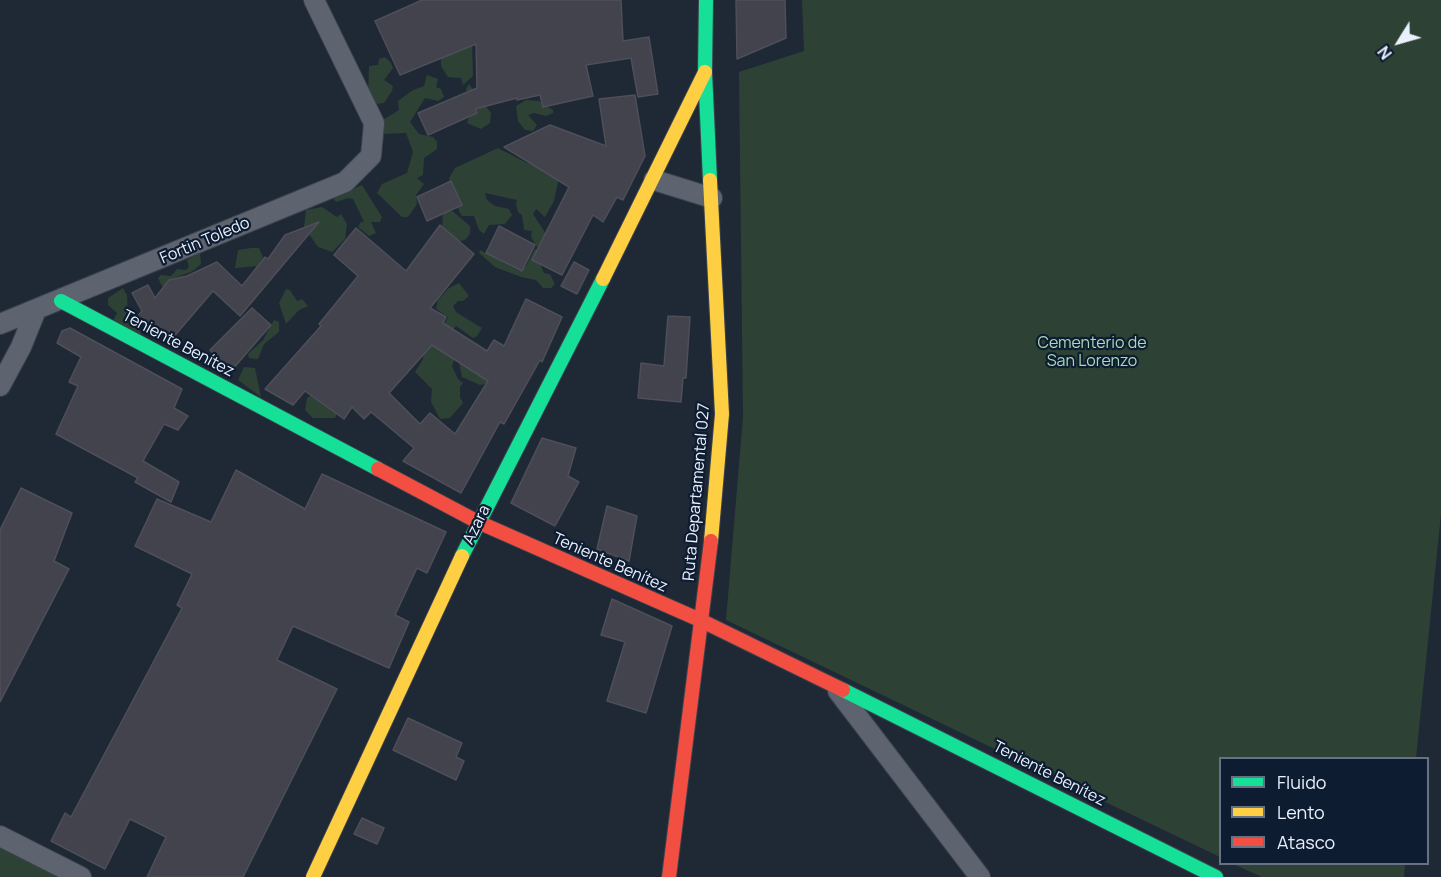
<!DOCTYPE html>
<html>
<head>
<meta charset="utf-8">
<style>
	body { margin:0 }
	#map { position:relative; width:1441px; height:877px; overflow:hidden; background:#1f2835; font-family:Manrope,sans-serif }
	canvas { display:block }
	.legend { position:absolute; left:1219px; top:757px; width:210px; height:108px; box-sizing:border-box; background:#0e1c32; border:2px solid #667183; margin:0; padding:8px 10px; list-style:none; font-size:18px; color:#e9f1fd }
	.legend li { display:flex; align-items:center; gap:12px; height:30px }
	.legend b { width:30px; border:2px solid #667183 }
	.north { position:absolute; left:1369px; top:12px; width:60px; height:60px; -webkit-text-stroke:4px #0e1c32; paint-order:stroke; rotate:233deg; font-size:16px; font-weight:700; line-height:24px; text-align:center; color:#e9f1fd }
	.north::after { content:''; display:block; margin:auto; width:21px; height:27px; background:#e9f1fd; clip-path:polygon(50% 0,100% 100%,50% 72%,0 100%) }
</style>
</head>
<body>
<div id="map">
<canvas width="1441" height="877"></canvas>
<ul class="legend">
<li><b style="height:8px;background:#16e098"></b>Fluido</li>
<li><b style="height:8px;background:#ffcf43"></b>Lento</li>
<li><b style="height:8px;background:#f24e42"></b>Atasco</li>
</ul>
<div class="north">N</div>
</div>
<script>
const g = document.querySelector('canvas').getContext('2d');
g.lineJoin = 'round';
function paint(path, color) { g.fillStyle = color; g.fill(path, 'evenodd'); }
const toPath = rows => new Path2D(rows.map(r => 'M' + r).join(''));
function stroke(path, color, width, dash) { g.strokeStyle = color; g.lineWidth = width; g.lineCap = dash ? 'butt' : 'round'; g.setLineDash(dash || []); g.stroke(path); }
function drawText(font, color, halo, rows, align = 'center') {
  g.font = font + ' Manrope,sans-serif'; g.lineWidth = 4.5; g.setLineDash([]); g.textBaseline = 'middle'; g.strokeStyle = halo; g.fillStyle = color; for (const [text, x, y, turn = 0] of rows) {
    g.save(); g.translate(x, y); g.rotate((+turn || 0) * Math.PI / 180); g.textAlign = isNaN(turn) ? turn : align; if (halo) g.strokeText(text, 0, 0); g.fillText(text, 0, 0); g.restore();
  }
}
const green = toPath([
	[802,0,1441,0,1441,514,1416,758,1220,758,1220,857,726,620,743,417,739,72,804,51],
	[472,38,473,76,463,85,461,78,448,77,441,66,441,60,443,50],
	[385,57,391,63,393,68,384,80,393,86,392,91,384,103,375,104,368,95,369,66,378,65,379,59],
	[427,75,438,79,436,87,441,89,444,97,438,101,425,98,410,122,419,134,433,137,437,142,437,149,424,158,423,175,417,178,424,184,416,195,417,204,408,217,402,217,377,193,382,184,407,173,413,152,406,133,383,134,381,121,399,110,398,101,413,90,424,86],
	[469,84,491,113,490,123,481,129,467,123,471,111,466,89],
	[526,100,539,101,553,110,553,113,546,116,534,113,528,115,537,125,533,131,525,130,518,121,516,106],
	[498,148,527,163,555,171,559,177,554,201,545,217,536,209,533,214,548,237,552,251,537,247,531,237,532,231,524,230,522,215,518,212,516,205,517,200,485,193,487,200,495,206,509,209,512,215,505,224,489,225,484,234,479,230,474,216,462,216,459,211,449,178,455,168],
	[362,185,382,217,380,222,371,222,376,233,369,236,358,227,361,222,364,222,353,199,348,198,336,202,333,197],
	[322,207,337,217,341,214,347,224,345,239,332,252,318,247,304,227,306,210],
	[443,210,451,210,470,226,470,234,465,240,455,242,442,231],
	[251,248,259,248,263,257,257,266,235,268,238,250],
	[535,249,538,250,536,255,544,273,550,274,555,284,551,288,543,288,536,280,521,277,495,267,479,253,480,250,519,271,526,266],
	[200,253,201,264,193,271,172,279,168,287,162,286,158,278,161,275,171,276,177,269,186,270,189,267,187,260],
	[459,283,469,296,463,301,458,301,453,306,456,312,482,328,477,336,473,338,456,326,448,336,441,330,448,317,436,309,438,300,449,288],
	[123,288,127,295,128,319,139,325,142,342,113,321,117,313,108,305,108,298],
	[286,289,290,290,297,301,302,299,308,306,299,310,286,324,279,303],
	[274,320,279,322,279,332,264,344,258,359,249,358,248,354,263,340],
	[425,340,455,357,452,366,458,379,463,383,460,387,460,397,463,403,450,418,440,419,431,402,432,389,415,372,423,359],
	[472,354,489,383,480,385,462,377,459,363],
	[244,367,255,368,261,397,238,380],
	[313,394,338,412,335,418,313,418,305,410,307,398],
	[0,846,62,877,0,877],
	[1233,864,1405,864,1404,877,1262,877]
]);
const building = toPath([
	[422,0,621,0,623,41,649,37,658,94,638,97,631,58,586,65,593,96,543,107,540,95,517,100,517,98,475,109,477,113,428,135,418,113,477,88,476,44,400,75,375,21,422,0],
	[736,0,785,0,786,38,737,59,736,0],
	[635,95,645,156,623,200,617,197,603,222,593,215,562,275,532,260,569,187,504,147,550,125,606,146,599,99,635,95],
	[451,181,462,205,427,221,417,197,451,181],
	[319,222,240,316,213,291,171,340,137,317,142,311,132,293,148,285,155,298,169,280,187,276,217,262,242,286,265,257,268,259,285,235,319,222],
	[440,225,474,254,430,308,446,317,443,323,487,351,494,340,504,346,526,299,562,317,542,362,540,360,504,424,500,422,461,493,403,461,414,448,371,412,364,419,352,407,344,419,305,391,293,405,265,389,321,326,319,324,358,276,334,255,356,228,406,271,440,225],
	[432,345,488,381,455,434,430,413,420,424,389,393,432,345],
	[499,226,535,245,522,271,486,253,499,226],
	[574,262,589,270,577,294,561,286,574,262],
	[252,308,271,325,231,371,210,350,252,308],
	[668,316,690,317,686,378,683,378,681,402,638,398,641,363,664,366,668,316],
	[70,328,182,389,174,408,188,416,178,430,164,424,143,461,179,482,171,502,135,482,138,478,56,434,78,386,69,382,81,357,57,343,62,331,70,328],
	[542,438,576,448,568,476,579,482,555,526,511,503,542,438],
	[236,470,305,509,322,474,446,532,427,573,417,568,395,615,409,622,389,668,293,626,277,660,337,689,243,877,147,877,166,837,130,819,105,869,51,841,65,813,71,817,182,608,177,605,192,574,135,546,157,499,211,522,236,470],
	[21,488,72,513,54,561,69,569,0,702,0,530,21,488],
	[607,506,637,516,629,561,597,549,607,506],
	[612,599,672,626,646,713,607,701,625,642,601,635,612,599],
	[408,718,462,743,456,757,464,761,456,780,393,750,408,718],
	[362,818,384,828,377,844,354,834,362,818]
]);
const street = toPath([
	[654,180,712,198],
	[0,324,345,182,371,156,374,123,314,0],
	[0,386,21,347,36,310],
	[838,691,980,877],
	[0,836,81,877]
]);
const fast = toPath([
	[706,0,705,72,710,180],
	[61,301,378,469],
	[462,556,603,279],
	[843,690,1216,877]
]);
const slow = toPath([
	[710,180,722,414,711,541],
	[603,279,705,72],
	[313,877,462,556]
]);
const jam = toPath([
	[378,469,478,522,700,620,843,690],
	[669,877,711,541]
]);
const streetNames = [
	["Fortin Toledo",205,241,-23],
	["Teniente Benítez",178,344,28],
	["Ruta Departamental 027",697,492,-85],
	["Azara",477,525,-64],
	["Teniente Benítez",610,563,24],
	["Teniente Benítez",1049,774,27]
];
const parkNames = [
	["Cementerio de",1092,344],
	["San Lorenzo",1092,362]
];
paint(green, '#2d4235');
paint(building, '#42434d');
stroke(building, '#4e4f59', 1.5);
stroke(street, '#3b424d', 22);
stroke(fast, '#3b424d', 16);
stroke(slow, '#3b424d', 16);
stroke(jam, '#3b424d', 16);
stroke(street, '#5e646f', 20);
stroke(fast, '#16e098', 14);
stroke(slow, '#ffcf43', 14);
stroke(jam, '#f24e42', 14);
drawText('16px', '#e9f1fd', '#0e1c32', streetNames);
drawText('16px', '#a9dab5', '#0e1c32', parkNames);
</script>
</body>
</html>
